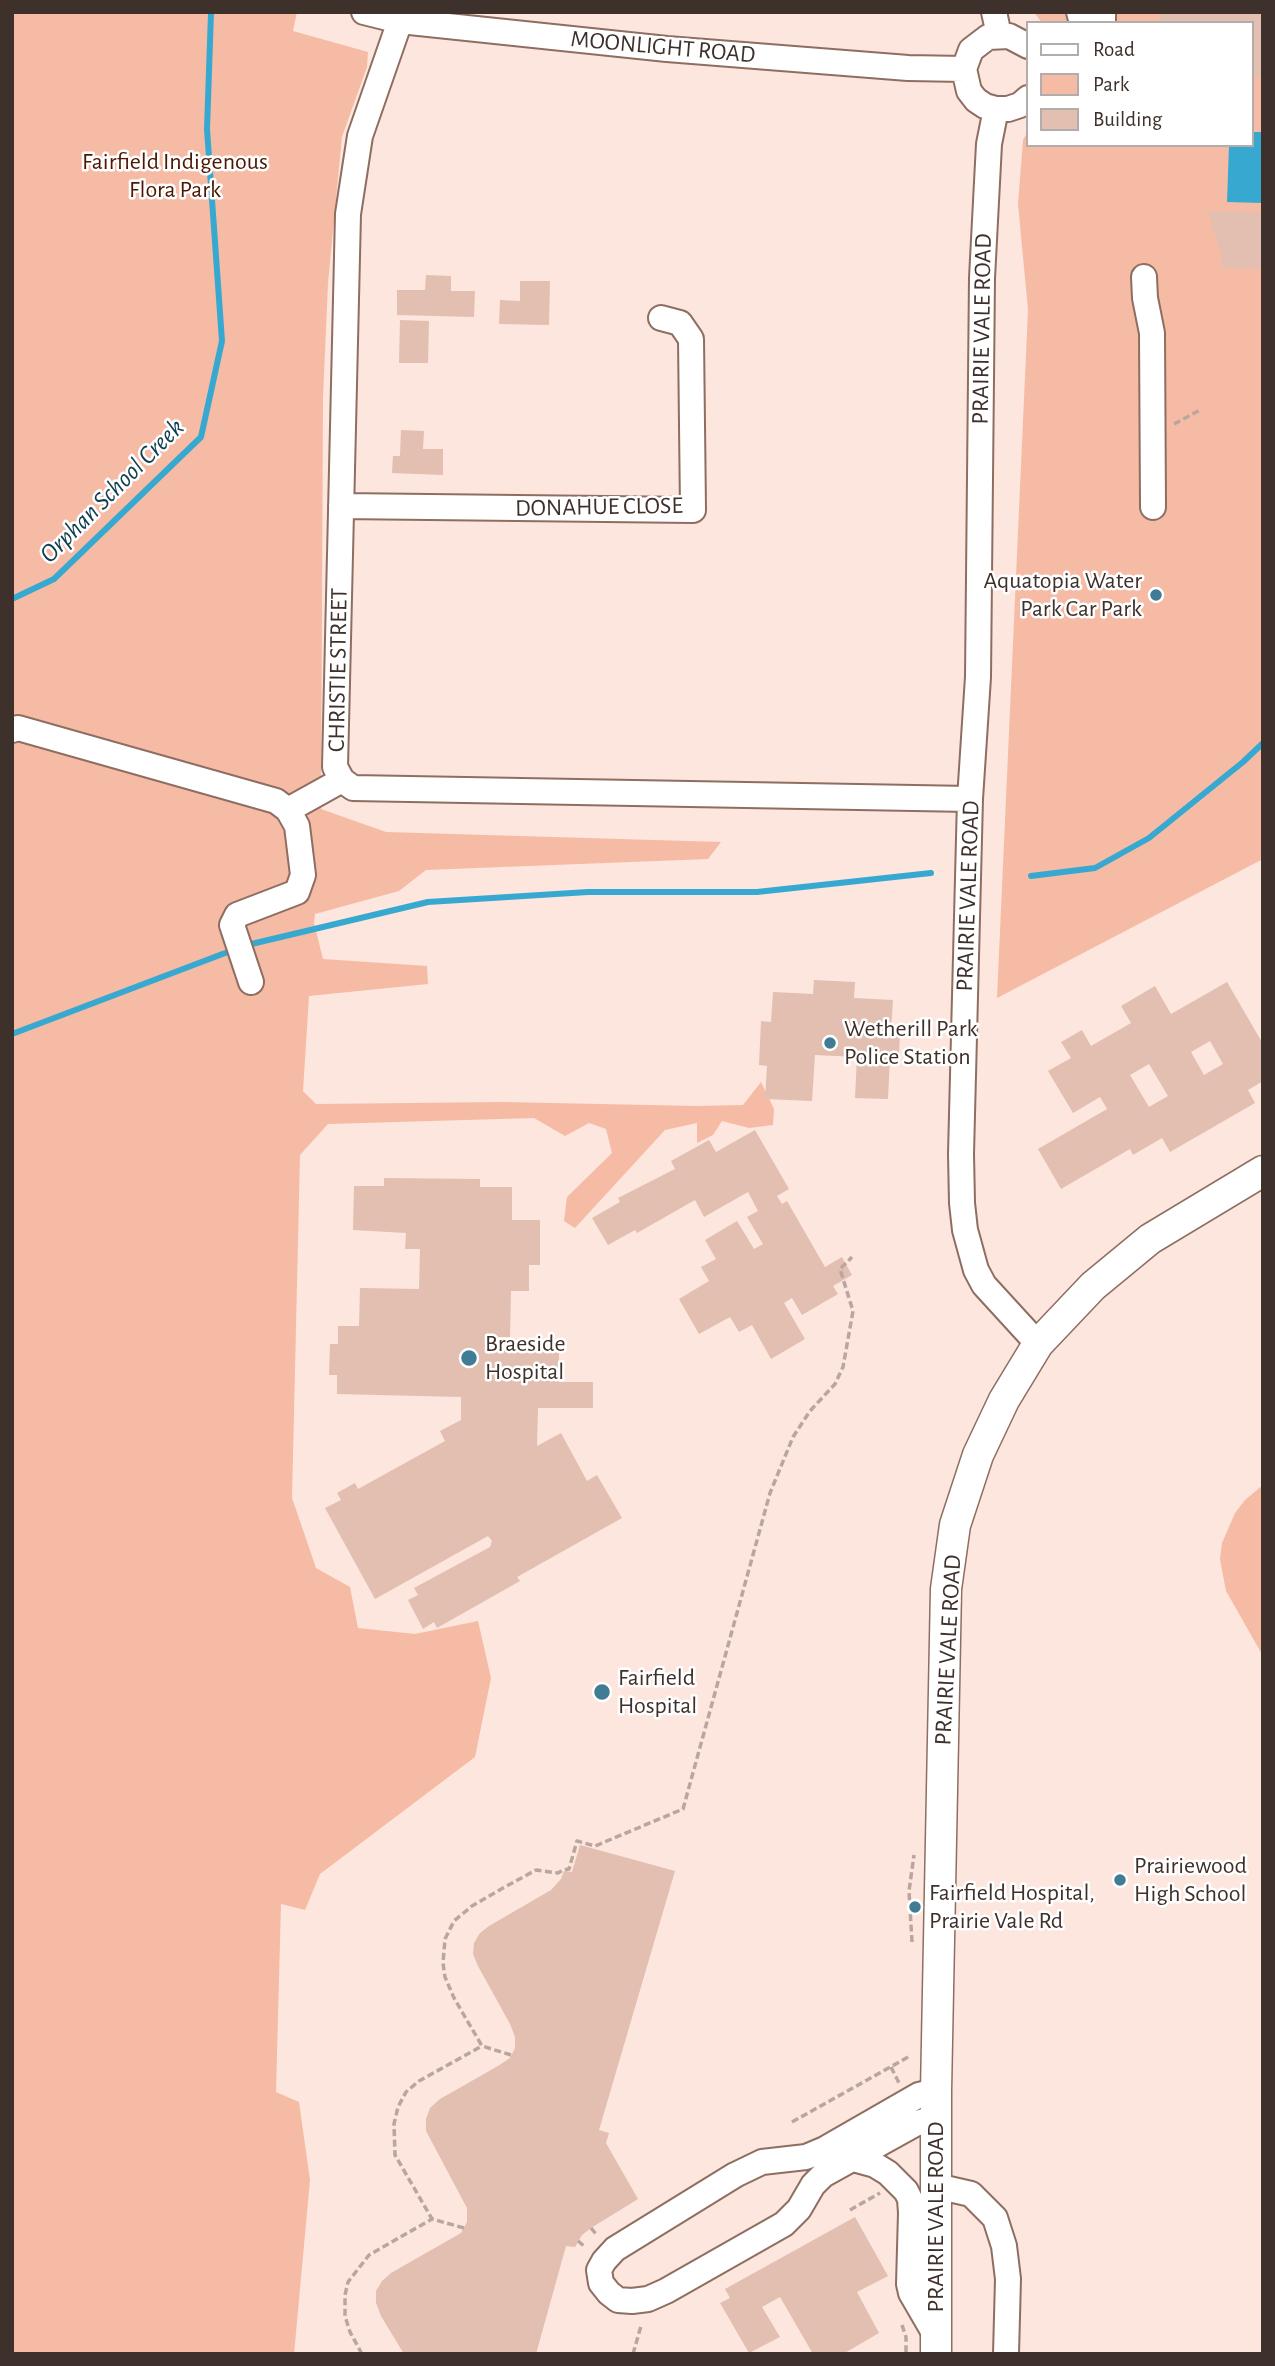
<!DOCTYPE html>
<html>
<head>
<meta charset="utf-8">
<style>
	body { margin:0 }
	#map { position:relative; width:1275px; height:2366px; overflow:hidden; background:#fce6dd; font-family:"Alegreya Sans",sans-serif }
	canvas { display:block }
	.frame { position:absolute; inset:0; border:14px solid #3e302b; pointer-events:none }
	.legend { position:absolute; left:1026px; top:21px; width:228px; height:126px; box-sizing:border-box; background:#fff; border:2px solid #b2acaa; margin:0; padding:9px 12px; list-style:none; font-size:21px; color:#3e302b }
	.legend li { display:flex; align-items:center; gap:14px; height:35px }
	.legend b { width:35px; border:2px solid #b2acaa }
</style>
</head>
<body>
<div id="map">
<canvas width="1275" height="2366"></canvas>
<div class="frame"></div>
<ul class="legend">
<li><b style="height:9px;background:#fff"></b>Road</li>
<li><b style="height:19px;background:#f6bba5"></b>Park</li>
<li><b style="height:19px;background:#e2bfb1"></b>Building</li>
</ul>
</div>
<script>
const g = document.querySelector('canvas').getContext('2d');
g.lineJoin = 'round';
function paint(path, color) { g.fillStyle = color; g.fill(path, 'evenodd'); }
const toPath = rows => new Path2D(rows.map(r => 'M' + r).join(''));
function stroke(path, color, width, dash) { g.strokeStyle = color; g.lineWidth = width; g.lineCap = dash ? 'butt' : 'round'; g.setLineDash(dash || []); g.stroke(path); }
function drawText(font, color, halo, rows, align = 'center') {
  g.font = font + ' "Alegreya Sans",sans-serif'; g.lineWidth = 5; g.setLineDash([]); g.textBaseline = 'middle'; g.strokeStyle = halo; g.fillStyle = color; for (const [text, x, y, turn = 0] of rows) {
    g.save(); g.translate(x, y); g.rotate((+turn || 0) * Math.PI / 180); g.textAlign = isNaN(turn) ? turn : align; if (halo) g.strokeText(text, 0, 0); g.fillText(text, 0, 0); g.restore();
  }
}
const green = toPath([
	[12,12,297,12,293,31,368,52,367,67,342,137,328,283,323,398,321,809,386,832,721,842,708,859,426,870,399,891,315,914,314,923,323,959,427,966,428,984,309,996,303,1091,316,1104,503,1102,697,1106,743,1105,761,1082,774,1109,773,1125,749,1128,722,1121,713,1135,697,1143,697,1123,665,1130,575,1228,564,1221,567,1197,612,1153,606,1129,589,1123,565,1136,534,1118,328,1124,300,1155,292,1498,316,1568,350,1587,358,1628,415,1634,478,1621,491,1678,475,1757,320,1874,305,1910,281,1904,276,2092,299,2102,310,2180,294,2354,12,2354],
	[1034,12,1263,12,1263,859,997,998,1028,310,1018,204,1023,140,1028,131,1028,145,1252,145,1252,23,1042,23],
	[1263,1485,1263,1656,1226,1591,1220,1559,1222,1543,1235,1513,1245,1500]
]);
const water = toPath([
	[1252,132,1263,132,1263,203,1227,202,1229,145,1252,145]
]);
const stream = toPath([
	[12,599,54,579,201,437,222,341,207,129,211,13],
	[1031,876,1095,868,1149,838,1243,762,1263,743],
	[243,946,428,902,588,892,757,892,931,873],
	[12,1034,233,950]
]);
const building = toPath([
	[1160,12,1263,12,1263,77,1252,78,1252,23,1160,23],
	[1208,211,1263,212,1263,269,1222,268,1221,254],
	[426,275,451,276,451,291,475,291,474,317,397,315,397,290,425,290],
	[520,281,550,281,549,325,499,324,500,300,520,301],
	[400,320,429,321,428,363,399,363],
	[401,430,424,431,423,449,443,449,443,475,392,473,393,456,400,456],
	[814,980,855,982,854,998,893,1000,891,1030,900,1030,899,1057,890,1056,888,1099,855,1098,857,1057,815,1055,812,1101,765,1099,767,1066,759,1065,761,1021,771,1022,773,992,813,994],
	[1227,982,1263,1044,1263,1081,1248,1090,1255,1103,1170,1152,1162,1138,1133,1155,1130,1149,1061,1189,1038,1149,1107,1109,1100,1097,1073,1113,1048,1071,1071,1058,1061,1042,1082,1030,1091,1046,1131,1023,1121,1006,1155,986,1171,1014],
	[1210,1041,1223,1064,1204,1075,1191,1052],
	[1149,1064,1168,1096,1149,1107,1130,1075],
	[755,1130,789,1189,777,1196,782,1204,787,1201,825,1267,842,1257,852,1275,833,1286,838,1294,802,1315,792,1298,784,1303,805,1339,771,1359,752,1325,739,1332,730,1317,699,1334,679,1299,709,1281,701,1267,716,1259,705,1240,737,1221,754,1249,763,1244,747,1217,758,1211,748,1192,704,1217,695,1200,637,1233,635,1230,608,1245,592,1218,620,1202,618,1198,675,1169,671,1161,709,1140,716,1152],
	[384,1178,480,1179,480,1187,512,1187,512,1220,540,1220,540,1265,529,1265,529,1291,511,1291,510,1337,497,1337,497,1346,559,1347,559,1382,593,1382,593,1408,538,1408,537,1446,561,1433,587,1481,597,1475,622,1518,517,1577,520,1581,437,1628,434,1622,423,1629,408,1600,418,1595,414,1588,490,1547,492,1541,488,1536,375,1599,325,1508,341,1500,337,1493,355,1483,358,1489,445,1441,440,1431,461,1420,461,1397,337,1394,337,1375,329,1375,330,1344,338,1344,338,1326,359,1326,360,1288,419,1289,420,1249,405,1249,406,1233,353,1230,354,1186,384,1186],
	[580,1845,675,1871,599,2130,609,2133,606,2143,638,2199,591,2228,582,2235,575,2247,566,2246,536,2354,404,2354,381,2316,376,2303,376,2291,382,2281,391,2273,461,2233,467,2222,467,2208,426,2131,426,2119,430,2108,440,2099,498,2066,510,2058,515,2048,515,2037,510,2024,478,1966,473,1954,474,1943,480,1933,489,1926,551,1890,561,1879,564,1871,572,1872],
	[855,2217,888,2276,857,2292,879,2333,843,2354,813,2354,780,2297,762,2307,780,2337,749,2353,720,2303,730,2298,725,2289]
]);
const path = toPath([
	[1174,424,1200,410],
	[912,1942,909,1891,914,1855],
	[511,2055,482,2046,454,1998,445,1977,443,1963,445,1939,454,1921,472,1906,503,1888,536,1870,558,1873,563,1870,569,1869,577,1841,595,1846,683,1809,770,1493,793,1437,810,1411,835,1384,843,1367,853,1311,840,1269,852,1257],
	[891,2067,899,2083],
	[792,2122,910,2056],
	[850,2210,880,2193],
	[464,2228,432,2219,395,2155,394,2124,398,2107,406,2092,419,2081,482,2046],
	[591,2228,596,2234],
	[578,2241,584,2246],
	[902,2325,906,2337,906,2354],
	[362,2354,350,2332,345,2316,345,2295,348,2282,369,2255,432,2219],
	[633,2354,641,2326]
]);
const minor = toPath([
	[364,12,400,21,667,49,908,68,964,69],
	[994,12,999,35],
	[1079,12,1082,23],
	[400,21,360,136,348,214,335,767,342,780,353,788,970,799],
	[1103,23,1103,12],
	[1028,46,1009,36,988,37,971,50,964,69,969,91,976,100,985,106,996,109,1008,109,1020,105,1028,98],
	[996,109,989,144,982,278,978,677,970,799,961,1154,962,1203,965,1230,976,1270,984,1285,1038,1344],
	[1144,277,1145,298,1152,333,1153,507],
	[341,506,693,510,691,339,680,323,661,318],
	[12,730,18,728,276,801,288,810,297,826,303,875,297,892,237,915,232,925,251,982],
	[288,810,342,780],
	[936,2117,915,2124,823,2175,813,2185,799,2209,784,2224,666,2291,648,2299,632,2301,618,2300,609,2293,601,2283,599,2270,604,2261,615,2249,735,2175,762,2162,806,2157,825,2149,919,2095,936,2091],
	[853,2159,875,2165,888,2173,906,2191,910,2199,911,2213,909,2284,911,2293,936,2336],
	[936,2186,971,2194,995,2218,1004,2246,1008,2279,1006,2354]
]);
const major = toPath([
	[936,2354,936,2091,946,1589,955,1525,978,1455,1004,1400,1038,1344,1093,1286,1150,1239,1263,1171]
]);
const markers = [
	[1156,595,7,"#407c93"],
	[830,1043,7,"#407c93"],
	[469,1358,9,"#407c93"],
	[602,1692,9,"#407c93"],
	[1120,1880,7,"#407c93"],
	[915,1907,7,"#407c93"]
];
const streetNames = [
	["MOONLIGHT ROAD",663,47,5],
	["PRAIRIE VALE ROAD",982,329,-89],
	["DONAHUE CLOSE",599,507,-1],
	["CHRISTIE STREET",338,670,-89],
	["PRAIRIE VALE ROAD",968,896,-88],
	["PRAIRIE VALE ROAD",948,1650,-87],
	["PRAIRIE VALE ROAD",936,2217,-90]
];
const parkNames = [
	["Fairfield Indigenous",175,162],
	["Flora Park",175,190]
];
const poiNames = [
	["Aquatopia Water",1142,581,"right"],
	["Park Car Park",1142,609,"right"],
	["Wetherill Park",844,1029],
	["Police Station",844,1057],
	["Braeside",485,1344],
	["Hospital",485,1372],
	["Fairfield",618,1678],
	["Hospital",618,1706],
	["Prairiewood",1134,1866],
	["High School",1134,1894],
	["Fairfield Hospital,",929,1893],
	["Prairie Vale Rd",929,1921]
];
const waterNames = [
	["Orphan School Creek",112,491,-45]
];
paint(green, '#f6bba5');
paint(water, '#37a9d1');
stroke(stream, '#37a9d1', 6);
paint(building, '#e2bfb1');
stroke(minor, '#8e6e61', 28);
stroke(major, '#8e6e61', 33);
stroke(path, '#baa69f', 3.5, [7, 3.5]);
stroke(minor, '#fff', 24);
stroke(major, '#fff', 30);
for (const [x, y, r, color] of markers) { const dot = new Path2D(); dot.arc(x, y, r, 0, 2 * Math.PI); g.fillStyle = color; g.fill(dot); stroke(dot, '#fff', 2.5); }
drawText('24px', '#3e302b', '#fff', streetNames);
drawText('24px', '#4c1700', '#fff', parkNames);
drawText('24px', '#3e302b', '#fff', poiNames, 'left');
drawText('italic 26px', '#104051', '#fff', waterNames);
</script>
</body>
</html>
